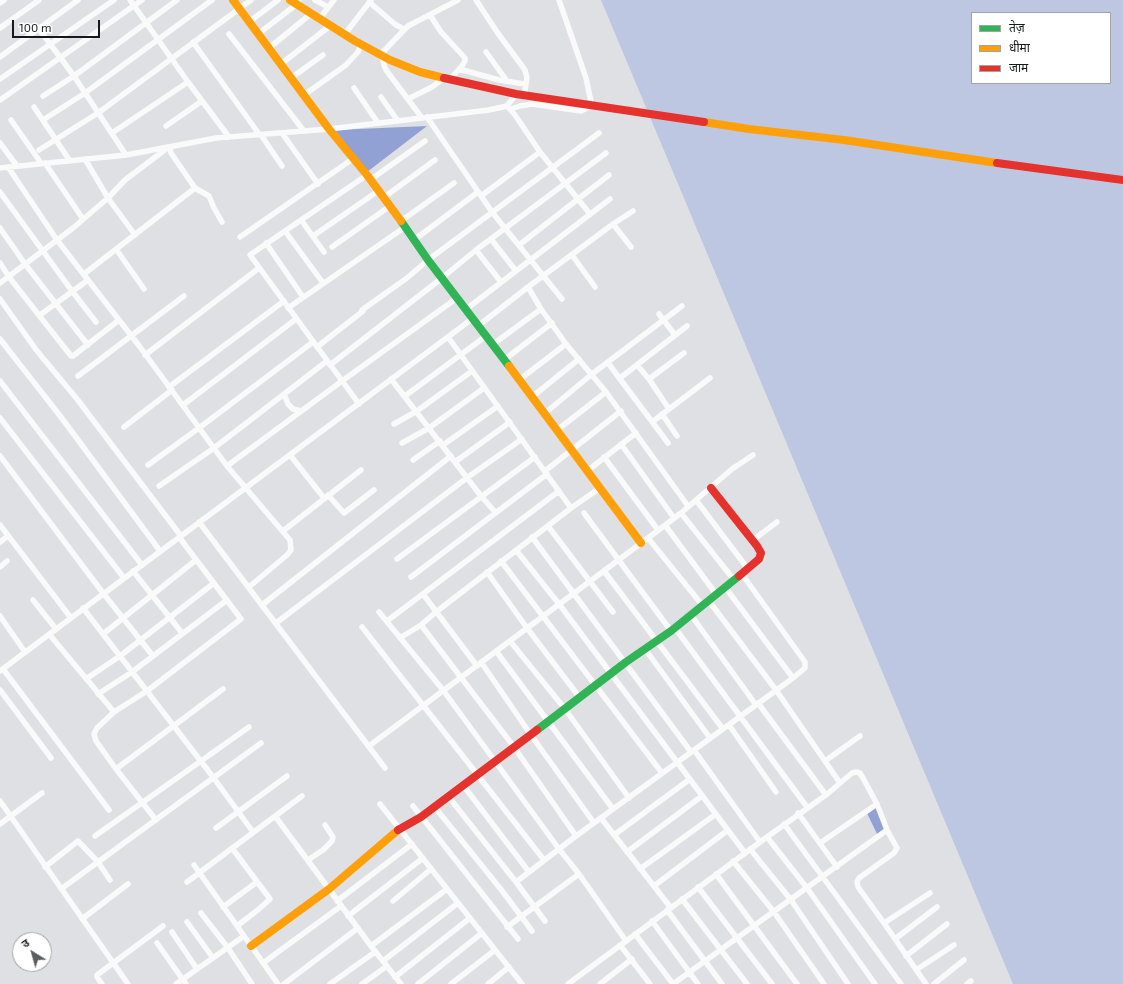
<!DOCTYPE html>
<html>
<head>
<meta charset="utf-8">
<style>
	body { margin:0 }
	#map { position:relative; width:1123px; height:984px; overflow:hidden; background:#dfe0e3; font-family:"Exo 2","Noto Sans Devanagari",sans-serif }
	canvas { display:block }
	.legend { position:absolute; left:971px; top:12px; width:140px; height:72px; box-sizing:border-box; background:#fff; border:1px solid #a2a3a3; margin:0; padding:5px 7px; list-style:none; font-size:12px; color:#171819 }
	.legend li { display:flex; align-items:center; gap:8px; height:20px }
	.legend b { width:20px; border:1px solid #a2a3a3 }
	.north { position:absolute; left:12px; top:932px; width:40px; height:40px; box-sizing:border-box; background:#fff; border:1px solid #a2a3a3; border-radius:50%; rotate:323deg; font-size:11px; font-weight:700; line-height:16px; text-align:center; color:#171819 }
	.north::after { content:''; display:block; margin:auto; width:14px; height:18px; background:#5d5e60; clip-path:polygon(50% 0,100% 100%,50% 72%,0 100%) }
	.scale { position:absolute; left:12px; top:20px; width:88px; height:18px; box-sizing:border-box; border:2px solid #171819; border-top:0; padding-left:5px; font-size:12px; line-height:14px; white-space:nowrap; color:#171819; -webkit-text-stroke:3px #fff; paint-order:stroke }
</style>
</head>
<body>
<div id="map">
<canvas width="1123" height="984"></canvas>
<ul class="legend">
<li><b style="height:5px;background:#30b455"></b>तेज़</li>
<li><b style="height:5px;background:#ff9f0a"></b>धीमा</li>
<li><b style="height:5px;background:#e5322d"></b>जाम</li>
</ul>
<div class="north">उ</div>
<div class="scale">100 m</div>
</div>
<script>
const g = document.querySelector('canvas').getContext('2d');
g.lineJoin = 'round';
function paint(path, color) { g.fillStyle = color; g.fill(path, 'evenodd'); }
const toPath = rows => new Path2D(rows.map(r => 'M' + r).join(''));
function stroke(path, color, width, dash) { g.strokeStyle = color; g.lineWidth = width; g.lineCap = dash ? 'butt' : 'round'; g.setLineDash(dash || []); g.stroke(path); }
const green = toPath([
	[601,0,1123,0,1123,984,1013,984],
	[972,13,1110,13,1110,83,972,83]
]);
const water = toPath([
	[427,126,367,172,335,130],
	[880,805,888,828,877,834,866,811]
]);
const street = toPath([
	[130,0,188,82,229,137],
	[315,0,328,7],
	[476,0,497,32,525,70,527,78,525,90,526,97],
	[369,2,396,25,404,29],
	[0,3,4,0],
	[430,15,441,32,465,58,465,61,462,66,450,79],
	[320,18,334,0],
	[249,22,278,0],
	[0,28,39,0],
	[39,29,74,76,126,155],
	[229,34,304,131],
	[258,34,297,4,299,0],
	[345,34,371,0],
	[193,42,259,134],
	[269,48,312,13],
	[486,52,507,81],
	[380,55,408,26,458,0],
	[382,56,384,65,386,70,422,118],
	[0,57,78,0],
	[281,64,331,25],
	[459,69,499,80,525,84],
	[291,78,323,55],
	[0,79,114,0],
	[354,88,378,123],
	[304,95,346,65,358,52,361,44],
	[43,96,74,76,177,0],
	[381,97,398,121],
	[408,99,432,87,444,78],
	[0,100,142,0],
	[34,107,70,161],
	[508,107,515,115,540,152,590,214],
	[511,109,520,106,532,104,581,111,591,106,591,102,586,78,559,0],
	[427,117,492,212,562,299],
	[11,120,41,163],
	[43,120,85,93,212,0],
	[166,126,202,101],
	[112,133,188,82],
	[282,133,318,184],
	[261,135,282,166],
	[0,143,17,166],
	[170,147,171,153,195,188,209,196,214,208,222,222],
	[39,150,98,113,251,0],
	[85,159,108,198,135,235],
	[45,163,83,219],
	[8,167,57,240,140,347,227,466,290,540,291,550,287,555,249,587],
	[0,168,126,155,216,138,329,129,489,110,507,106,516,94],
	[370,180,425,141],
	[0,192,72,291,96,322],
	[481,196,540,152],
	[383,198,435,160],
	[401,221,454,183],
	[304,224,324,252],
	[613,224,631,247],
	[0,228,25,264,88,345],
	[285,231,250,255,359,404],
	[313,236,378,191],
	[240,237,354,158],
	[491,239,516,271],
	[414,240,478,192],
	[266,243,303,297],
	[519,245,609,175],
	[332,247,390,206],
	[116,249,144,289],
	[476,250,501,282],
	[572,255,595,287],
	[0,263,9,277,71,356,73,356,119,320],
	[84,274,195,188],
	[0,283,73,228,108,198,125,180,166,149],
	[323,283,285,231,367,175],
	[528,287,541,309,566,344,606,392,688,506],
	[0,299,37,351,77,399,181,536],
	[288,308,405,227],
	[362,310,407,278,428,260,599,133],
	[465,310,610,199],
	[659,314,675,335],
	[40,315,88,280],
	[478,326,528,287,613,224,633,211],
	[448,337,571,508],
	[0,339,64,421,160,551],
	[492,345,541,309],
	[317,347,363,311],
	[145,355,259,268],
	[504,360,552,323],
	[608,363,668,443],
	[330,365,442,278,476,250,606,153],
	[637,365,649,379,669,409],
	[78,376,184,296],
	[620,378,687,326],
	[391,379,481,496,496,513],
	[649,379,684,353],
	[519,380,566,344],
	[0,381,142,565],
	[169,387,284,301],
	[284,394,288,404,293,409,301,411],
	[405,396,486,336],
	[532,397,579,359],
	[183,405,296,319],
	[544,414,592,374,682,306],
	[662,414,677,436],
	[0,418,124,578],
	[652,422,710,378],
	[394,424,417,411,472,371],
	[124,427,172,390],
	[556,431,606,392],
	[402,443,429,428,484,388],
	[621,444,674,518],
	[443,445,498,406],
	[290,455,324,498],
	[0,456,103,593,153,656],
	[604,457,658,530],
	[413,460,440,441],
	[455,462,510,422],
	[148,465,199,428,313,342],
	[227,466,342,381,457,298],
	[545,471,621,411],
	[587,471,636,433],
	[159,486,214,448,327,361],
	[328,495,344,513,374,490],
	[696,500,748,569],
	[584,513,671,631],
	[681,513,734,580],
	[199,522,385,768],
	[0,525,71,618],
	[665,525,716,594],
	[548,526,613,612],
	[283,531,361,470],
	[532,537,691,752],
	[648,538,703,606],
	[753,540,777,522],
	[0,542,8,536],
	[516,550,559,604,745,853],
	[397,559,535,457],
	[501,561,662,773],
	[0,567,7,561],
	[133,571,182,633],
	[604,571,723,729],
	[487,572,527,628,580,698],
	[411,577,547,474],
	[725,587,793,678],
	[423,594,477,666],
	[33,600,56,629],
	[709,601,776,690,840,783],
	[262,605,451,456],
	[83,608,213,777,253,832],
	[379,612,443,690,559,849,579,874,626,941],
	[691,615,756,705],
	[0,616,25,652],
	[387,621,559,491],
	[276,623,468,477,522,439],
	[421,625,514,747,576,836],
	[362,627,544,860],
	[675,628,807,807],
	[49,634,114,712],
	[103,634,196,560],
	[400,638,421,625,436,612,571,508,600,488],
	[510,641,565,709,629,798],
	[645,649,710,738],
	[496,651,613,809],
	[481,662,531,735,594,823],
	[3,669,109,810],
	[0,671,472,319],
	[86,679,120,656,214,583],
	[0,690,51,758],
	[98,694,132,672,227,600],
	[758,703,826,795],
	[729,725,776,792],
	[369,746,648,538,681,513,732,469,753,455],
	[694,750,760,842],
	[825,761,860,736],
	[116,769,223,689],
	[463,785,529,872],
	[448,796,516,882,545,921],
	[0,801,128,984],
	[380,804,522,984],
	[413,806,518,939],
	[434,806,503,892,532,931],
	[798,813,837,867],
	[275,816,371,946,401,984],
	[601,818,671,908],
	[156,820,116,769,96,741,94,734,97,728,114,712,147,691,241,619,179,537],
	[0,824,42,793],
	[784,824,901,984],
	[216,828,287,776],
	[614,835,690,779],
	[95,836,249,727],
	[767,837,807,888,875,984],
	[820,843,877,804],
	[232,848,270,899,259,909,237,926],
	[750,849,791,900,848,984],
	[627,852,702,796],
	[308,860,323,850,332,841,333,837,325,825],
	[733,861,774,912,824,984],
	[194,865,278,984],
	[45,867,78,841,98,862,110,880],
	[640,869,716,814],
	[716,874,797,984],
	[187,882,302,796],
	[516,882,576,836,793,678,805,668,805,662,742,574],
	[654,886,728,830],
	[698,887,772,984],
	[61,889,261,743],
	[682,899,747,984],
	[337,901,412,844],
	[393,901,431,869],
	[223,907,257,882],
	[667,910,722,984],
	[201,913,228,948,252,984],
	[348,916,423,858],
	[82,919,128,884],
	[652,921,698,984],
	[187,922,213,958],
	[884,923,930,893],
	[507,927,579,874],
	[172,932,197,969],
	[635,934,673,984],
	[895,939,937,907],
	[157,943,186,984],
	[620,945,650,984],
	[371,946,447,889],
	[906,956,947,924],
	[383,961,458,903],
	[263,963,341,906],
	[916,970,954,945],
	[395,977,470,918],
	[102,984,97,977,97,975,163,926],
	[176,984,244,936],
	[284,984,358,928],
	[330,984,375,952],
	[362,984,387,966],
	[418,984,482,933],
	[451,984,495,950],
	[488,984,509,967],
	[568,984,767,837,826,795,852,773,856,772,860,773,863,778,877,804,887,830,897,848,894,853,859,878,857,882,858,887,884,923,926,984],
	[600,984,632,959],
	[673,984,887,830],
	[934,984,964,960],
	[967,984,971,981]
]);
const fast = toPath([
	[401,221,428,260,509,366],
	[537,730,626,662,671,631,739,576]
]);
const slow = toPath([
	[233,0,329,129,367,175,401,221],
	[290,0,355,41,390,60,420,72,444,78],
	[704,122,749,129,844,140,997,163],
	[509,366,641,543],
	[251,946,329,889,398,830]
]);
const jam = toPath([
	[444,78,516,94,704,122],
	[997,163,1123,180],
	[711,488,757,546,761,553,759,559,739,576],
	[398,830,421,817,537,730]
]);
paint(green, '#bdc7e2');
paint(water, '#92a1d4');
stroke(street, '#fafafb', 5.5);
stroke(fast, '#30b455', 8);
stroke(slow, '#ff9f0a', 8);
stroke(jam, '#e5322d', 8);
</script>
</body>
</html>
